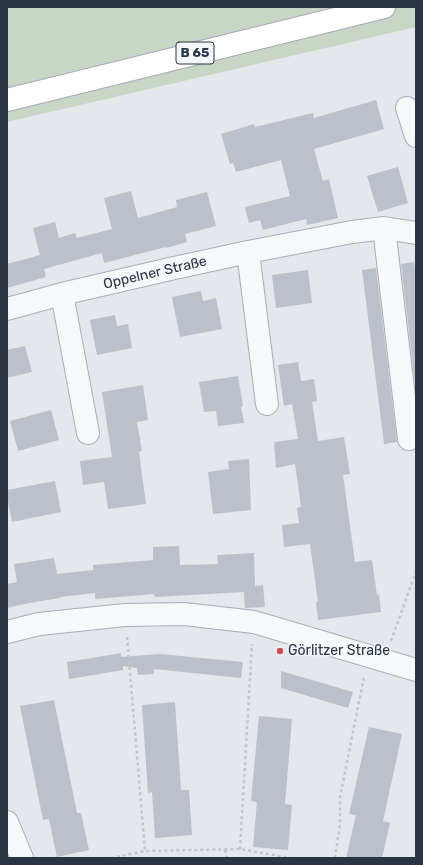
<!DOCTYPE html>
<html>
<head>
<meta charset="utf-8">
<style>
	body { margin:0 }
	#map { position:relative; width:423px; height:865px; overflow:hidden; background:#e4e7ec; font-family:Rubik,sans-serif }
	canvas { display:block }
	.frame { position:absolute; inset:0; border:8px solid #2b3445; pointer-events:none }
</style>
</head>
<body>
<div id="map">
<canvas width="423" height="865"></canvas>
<div class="frame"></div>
</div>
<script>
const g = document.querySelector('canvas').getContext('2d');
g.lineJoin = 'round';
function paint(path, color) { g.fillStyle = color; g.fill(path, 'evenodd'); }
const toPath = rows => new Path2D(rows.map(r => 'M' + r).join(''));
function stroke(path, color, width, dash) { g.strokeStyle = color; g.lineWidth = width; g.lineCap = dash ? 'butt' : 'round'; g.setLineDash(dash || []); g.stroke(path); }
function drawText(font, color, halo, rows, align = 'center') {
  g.font = font + ' Rubik,sans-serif'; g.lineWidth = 3; g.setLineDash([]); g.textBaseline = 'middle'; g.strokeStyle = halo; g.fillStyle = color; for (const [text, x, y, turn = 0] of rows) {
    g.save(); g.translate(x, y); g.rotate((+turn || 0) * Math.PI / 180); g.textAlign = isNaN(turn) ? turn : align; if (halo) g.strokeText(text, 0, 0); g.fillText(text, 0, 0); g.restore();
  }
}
const green = toPath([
	[7,7,416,7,416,27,7,122]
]);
const building = toPath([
	[376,100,384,129,314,149,323,181,329,179,338,218,307,225,306,219,263,230,260,220,249,223,245,207,290,196,281,160,236,172,233,163,230,164,221,134,254,124,255,127,313,113,314,118],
	[398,167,408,203,378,212,367,176],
	[131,191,138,218,177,207,176,200,207,192,216,226,185,234,187,242,166,248,166,247,104,263,102,253,44,269,46,277,7,288,7,264,40,255,33,228,55,222,59,238,75,233,77,238,112,229,104,198],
	[414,262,416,277,416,392,401,264],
	[376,268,397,442,384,444,362,270],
	[308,270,312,303,276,308,272,275],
	[201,291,203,301,216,298,222,329,180,337,172,297],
	[115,315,117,326,128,324,132,348,97,355,90,320],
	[25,346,32,372,7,378,7,350],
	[298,362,301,381,314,379,317,401,312,402,318,441,344,437,350,474,343,475,355,562,372,560,377,595,379,594,381,612,318,620,316,602,318,602,310,544,284,547,282,525,299,523,297,508,301,507,295,464,276,468,274,442,298,439,292,404,284,406,278,365],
	[238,376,243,406,241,407,244,423,218,426,216,411,204,412,199,382],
	[143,385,148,420,137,422,142,451,139,452,146,504,108,509,104,482,83,485,80,461,112,457,102,392],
	[51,410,59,440,18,451,10,421],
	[249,459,251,510,213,514,208,472,229,469,228,461],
	[55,481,61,512,12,522,7,496,7,490],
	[179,546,180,565,218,564,217,555,254,553,255,586,263,585,265,607,245,608,244,592,155,597,154,594,95,599,95,593,60,597,60,598,29,603,7,608,7,584,17,582,14,564,54,558,57,574,93,570,93,565,153,560,153,547],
	[121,653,121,657,160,654,243,662,241,678,154,669,154,674,138,675,137,668,123,666,123,670,69,679,67,662],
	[281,671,353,692,348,708,281,688],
	[54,700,77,813,81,813,89,850,57,857,49,819,43,820,20,706],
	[175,702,181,790,189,790,192,835,155,838,152,792,148,793,142,705],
	[259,716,292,719,285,804,292,805,288,850,253,847,257,802,251,801],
	[369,727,402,734,383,821,390,823,382,858,346,858,356,815,349,814]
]);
const path = toPath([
	[127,637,145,851],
	[391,641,416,571],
	[240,849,252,644],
	[225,850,227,858],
	[111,858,145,851,240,849,291,858],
	[335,858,340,824,340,797,364,677]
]);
const minor = toPath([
	[407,108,416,136],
	[384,228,409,439],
	[248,252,267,404],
	[62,294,88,433],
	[7,309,62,294,170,269,248,252,352,232,384,228,416,233],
	[7,632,39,624,125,615,184,614,254,622,416,670],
	[7,822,22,858]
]);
const major = toPath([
	[7,100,384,7]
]);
const markers = [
	[280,651,4,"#d1495b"]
];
const shields = [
	[195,53,38]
];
const shieldNames = [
	["B 65",195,53]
];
const streetNames = [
	["Oppelner Straße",155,273,-13]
];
const poiNames = [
	["Görlitzer Straße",288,651]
];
paint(green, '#c9d6c5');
paint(building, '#bbc0ca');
stroke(minor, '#a9aeb7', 24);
stroke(major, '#a3abb8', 24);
stroke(path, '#c2c5cb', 2.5, [3, 3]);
stroke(minor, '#f7f8fa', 22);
stroke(major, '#fff', 22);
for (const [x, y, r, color] of markers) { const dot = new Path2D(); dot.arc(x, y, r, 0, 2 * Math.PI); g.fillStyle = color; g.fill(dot); stroke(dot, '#f4f6f9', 1.5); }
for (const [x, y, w] of shields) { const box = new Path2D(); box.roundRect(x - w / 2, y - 11, w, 22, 3); g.fillStyle = '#f4f6f9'; g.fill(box); stroke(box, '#2b3445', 1); }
drawText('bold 13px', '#2b3445', null, shieldNames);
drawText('14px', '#2b3445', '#f4f6f9', streetNames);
drawText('14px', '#2b3445', '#f4f6f9', poiNames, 'left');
</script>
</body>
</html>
